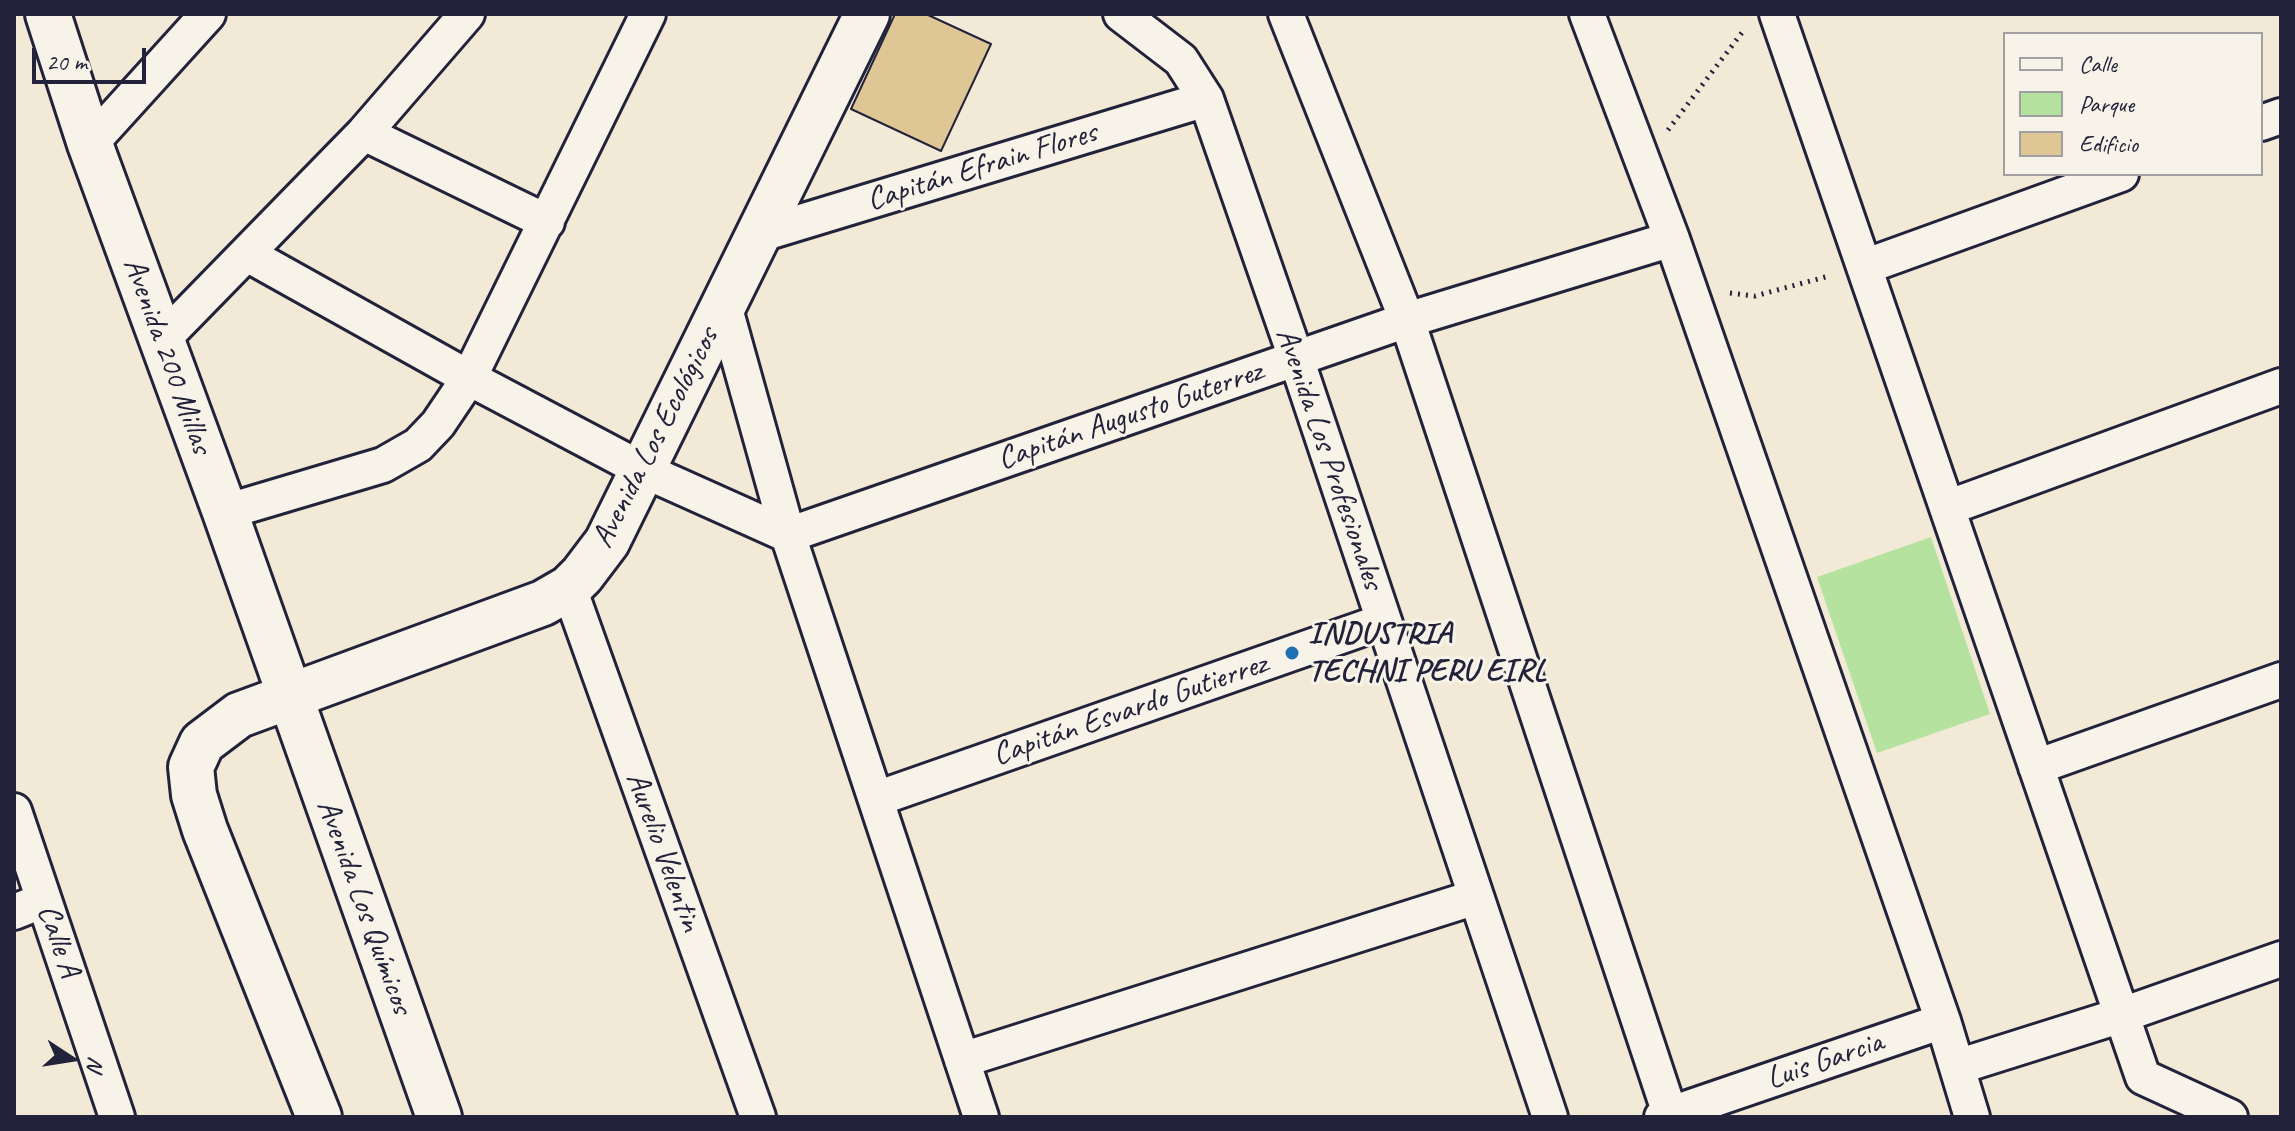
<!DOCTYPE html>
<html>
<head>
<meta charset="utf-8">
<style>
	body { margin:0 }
	#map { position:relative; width:2295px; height:1131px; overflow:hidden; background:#f2ead7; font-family:Caveat,sans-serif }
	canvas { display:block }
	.frame { position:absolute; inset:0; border:16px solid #22223b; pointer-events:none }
	.legend { position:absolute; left:2003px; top:32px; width:260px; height:144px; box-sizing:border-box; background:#f7f3e8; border:2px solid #a29fa3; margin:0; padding:10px 14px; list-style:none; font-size:24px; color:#22223b }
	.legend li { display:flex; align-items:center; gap:16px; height:40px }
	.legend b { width:40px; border:2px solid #a29fa3 }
	.north { position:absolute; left:32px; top:1019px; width:80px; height:80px; -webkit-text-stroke:6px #f7f3e8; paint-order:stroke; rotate:102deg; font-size:22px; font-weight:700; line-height:32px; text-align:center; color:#22223b }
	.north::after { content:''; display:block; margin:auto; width:28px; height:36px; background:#22223b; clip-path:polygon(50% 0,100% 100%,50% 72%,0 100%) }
	.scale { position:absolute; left:32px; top:48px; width:114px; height:36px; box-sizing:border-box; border:4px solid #22223b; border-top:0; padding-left:10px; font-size:24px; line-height:28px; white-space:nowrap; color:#22223b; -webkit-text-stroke:6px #f7f3e8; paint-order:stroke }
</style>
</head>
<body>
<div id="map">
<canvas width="2295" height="1131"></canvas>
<div class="frame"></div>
<ul class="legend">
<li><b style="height:10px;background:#f7f3e8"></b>Calle</li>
<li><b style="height:22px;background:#b6e2a0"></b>Parque</li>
<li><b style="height:22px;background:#dec695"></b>Edificio</li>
</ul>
<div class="north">N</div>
<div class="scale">20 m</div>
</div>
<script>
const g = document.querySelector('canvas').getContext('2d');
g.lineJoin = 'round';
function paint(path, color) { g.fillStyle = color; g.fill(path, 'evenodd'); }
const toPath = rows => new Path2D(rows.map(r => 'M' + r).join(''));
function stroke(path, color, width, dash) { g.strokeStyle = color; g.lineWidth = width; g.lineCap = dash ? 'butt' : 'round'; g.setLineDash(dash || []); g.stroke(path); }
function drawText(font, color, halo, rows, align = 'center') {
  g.font = font + ' Caveat,sans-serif'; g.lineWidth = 6; g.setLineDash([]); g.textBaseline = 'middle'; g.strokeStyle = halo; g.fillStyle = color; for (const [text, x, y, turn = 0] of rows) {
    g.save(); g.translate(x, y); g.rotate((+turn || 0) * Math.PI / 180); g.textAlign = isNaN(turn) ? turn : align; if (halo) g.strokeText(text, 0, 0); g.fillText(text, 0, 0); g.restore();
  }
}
const green = toPath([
	[1931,537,1990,714,1877,753,1817,577]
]);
const building = toPath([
	[895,14,926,14,991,44,941,151,851,109,895,14]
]);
const path = toPath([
	[1668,130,1744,30],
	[1730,293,1755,296,1829,276]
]);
const minor = toPath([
	[1121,14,1181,60,1206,99,1296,358,1550,1117],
	[1286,14,1407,320,1671,1117],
	[1587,14,1672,239,1943,1021,1972,1117],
	[1777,14,2143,1077,2230,1117],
	[2261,123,2281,116],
	[364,133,547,222],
	[90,144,208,14],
	[758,235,1206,99],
	[247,254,469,378,643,470,788,535,1407,320,1672,239],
	[1864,267,2121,174],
	[724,305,788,535,981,1117],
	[161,341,364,133,467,14],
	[1947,508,2281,386],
	[225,512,383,465,418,445,438,424,469,378,648,14],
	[569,588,758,1117],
	[2036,767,2281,680],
	[876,799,1384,621],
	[14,811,117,1117],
	[14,912,44,900],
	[962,1060,1476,897],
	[1957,1067,2122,1015,2281,959],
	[1662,1117,1943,1021]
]);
const secondary = toPath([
	[48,14,90,144,225,512,439,1117],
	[319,1117,205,830,194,795,191,767,202,743,239,715,543,603,569,588,582,575,607,542,867,14]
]);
const markers = [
	[1292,653,8,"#1f6fb2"]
];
const streetNames = [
	["Capitán Efrain Flores",982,167,-17],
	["Avenida 200 Millas",167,356,70],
	["Capitán Augusto Guterrez",1130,416,-19],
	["Avenida Los Ecológicos",656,438,-63],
	["Avenida Los Profesionales",1329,459,71],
	["Capitán Esvardo Gutierrez",1130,710,-19],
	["Aurelio Velentin",663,852,70],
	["Avenida Los Químicos",364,907,70],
	["Calle A",58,941,71],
	["Luis Garcia",1825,1061,-19]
];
const poiNames = [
	["INDUSTRIA",1308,635],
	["TECHNI PERU EIRL",1308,672]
];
paint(green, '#b6e2a0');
paint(building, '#dec695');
stroke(building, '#22223b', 2);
stroke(minor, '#22223b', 40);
stroke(secondary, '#22223b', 50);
stroke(path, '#22223b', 5, [2, 6]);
stroke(minor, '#f7f3e8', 34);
stroke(secondary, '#f7f3e8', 44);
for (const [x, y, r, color] of markers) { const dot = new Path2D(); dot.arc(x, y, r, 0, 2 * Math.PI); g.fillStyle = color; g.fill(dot); stroke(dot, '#f7f3e8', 3); }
drawText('32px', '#22223b', '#f7f3e8', streetNames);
drawText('bold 32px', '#22223b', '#f7f3e8', poiNames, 'left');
</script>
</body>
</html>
